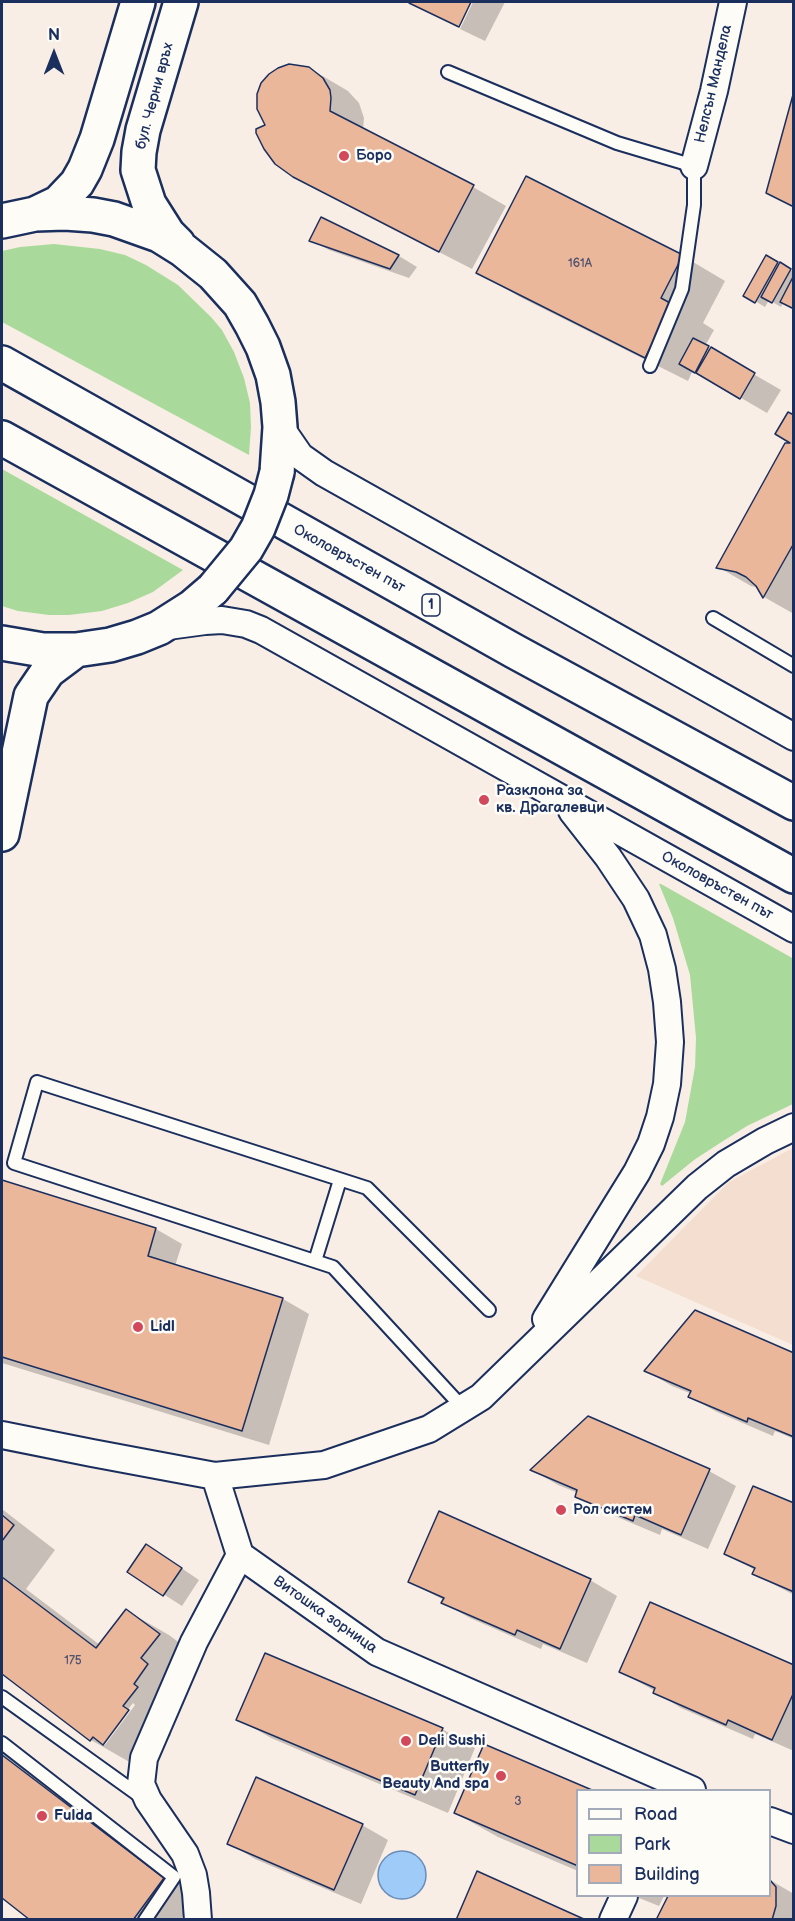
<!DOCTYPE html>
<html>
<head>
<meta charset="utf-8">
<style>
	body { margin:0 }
	#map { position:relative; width:795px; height:1921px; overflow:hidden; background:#f9eee5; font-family:"Balsamiq Sans",sans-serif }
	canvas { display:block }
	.frame { position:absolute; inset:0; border:3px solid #1b2f5e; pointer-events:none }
	.legend { position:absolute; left:576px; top:1789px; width:195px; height:108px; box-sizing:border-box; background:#fdfcf7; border:2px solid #a3aaba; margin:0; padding:8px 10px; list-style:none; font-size:18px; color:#1b2f5e }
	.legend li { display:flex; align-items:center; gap:12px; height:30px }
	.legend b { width:30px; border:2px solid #a3aaba }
	.north { position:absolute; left:24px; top:24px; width:60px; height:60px; -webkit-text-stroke:4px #fdfcf7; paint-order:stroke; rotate:0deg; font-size:16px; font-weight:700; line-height:24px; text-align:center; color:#1b2f5e }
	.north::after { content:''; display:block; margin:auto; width:21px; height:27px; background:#1b2f5e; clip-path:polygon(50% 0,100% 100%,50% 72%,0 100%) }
</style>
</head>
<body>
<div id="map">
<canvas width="795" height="1921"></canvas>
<div class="frame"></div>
<ul class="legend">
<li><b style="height:8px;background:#fdfcf7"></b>Road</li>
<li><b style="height:16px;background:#aada9b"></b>Park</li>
<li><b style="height:16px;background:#eab79b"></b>Building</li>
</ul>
<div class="north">N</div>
</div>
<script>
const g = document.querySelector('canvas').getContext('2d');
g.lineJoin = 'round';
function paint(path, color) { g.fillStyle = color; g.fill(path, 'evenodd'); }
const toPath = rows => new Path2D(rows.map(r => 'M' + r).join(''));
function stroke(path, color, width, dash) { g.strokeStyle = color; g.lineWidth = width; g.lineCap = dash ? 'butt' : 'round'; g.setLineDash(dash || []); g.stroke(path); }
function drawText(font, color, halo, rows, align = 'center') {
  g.font = font + ' "Balsamiq Sans",sans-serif'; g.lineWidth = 5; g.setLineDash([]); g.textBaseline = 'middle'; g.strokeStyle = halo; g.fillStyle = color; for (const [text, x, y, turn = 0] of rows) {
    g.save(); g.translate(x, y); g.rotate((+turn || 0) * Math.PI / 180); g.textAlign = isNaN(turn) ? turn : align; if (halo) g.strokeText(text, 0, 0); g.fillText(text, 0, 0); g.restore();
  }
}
const built = toPath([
	[793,1148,793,1345,636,1276,729,1182]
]);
const green = toPath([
	[54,244,100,249,125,255,146,265,178,285,211,317,222,330,234,352,244,378,250,403,251,427,249,455,2,322,2,251,20,247],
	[2,469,183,570,153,592,128,603,102,611,69,615,49,615,18,611,2,606],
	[659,884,661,884,794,959,793,1104,747,1126,720,1143,694,1160,662,1186,660,1184,685,1122,695,1067,696,1038,690,975,673,918]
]);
const water = toPath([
	'378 1875a24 24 0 1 1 48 0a24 24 0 1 1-48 0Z'
]);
const shadow = toPath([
	[412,2,470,2,457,27],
	[473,2,505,2,485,41,460,29],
	[314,71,348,91,359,103,364,118,363,130,473,187,506,206,472,269,328,195,294,175,267,126],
	[321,219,399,256,417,267,409,278,329,250,311,240],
	[683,256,725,281,703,323,714,330,705,346,781,390,767,413,693,370,688,381,520,297,478,272],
	[766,257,794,272,794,308,783,303,781,307,769,300,765,307,745,295],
	[794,444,794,614,764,597,759,588,751,586,718,567],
	[2,1181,156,1229,182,1244,175,1266,283,1299,309,1314,269,1445,2,1363],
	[794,1355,794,1439,775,1431,773,1436,717,1412,690,1397,692,1394,672,1386,646,1371],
	[532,1470,709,1471,736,1486,708,1549,662,1529,660,1535,603,1511,577,1496,578,1493,558,1485],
	[794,1505,794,1595,754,1574,755,1570,725,1554],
	[2,1509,55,1550,26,1589,100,1645,127,1611,169,1635,201,1659,183,1683,190,1689,175,1709,180,1712,165,1731,171,1735,146,1768,133,1764,91,1740,2,1672],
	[133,1703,135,1705,105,1745,101,1745],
	[165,1557,199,1580,182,1606,129,1572],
	[590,1580,617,1596,587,1663,543,1644,541,1649,470,1618,443,1603,444,1600,409,1582],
	[794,1667,794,1751,755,1734,753,1739,681,1708,655,1692,655,1691,621,1672],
	[238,1719,442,1729,475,1748,448,1813,271,1738],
	[484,1746,588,1790,578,1790,578,1871,498,1837,455,1813],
	[2,1751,197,1898,180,1920,33,1920,2,1896],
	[362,1825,388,1840,361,1904,255,1859,229,1843],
	[770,1880,794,1894,794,1920,658,1920,669,1896,770,1896],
	[634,1896,664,1896,659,1906]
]);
const building = toPath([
	[410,2,471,2,459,27,409,3,410,2],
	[289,64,309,67,323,78,330,90,331,98,330,111,474,185,439,252,293,177,275,164,264,149,256,133,256,129,265,125,257,109,257,94,261,83,269,74,278,68,289,64],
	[794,91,794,207,766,193,794,91],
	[526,176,683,255,661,298,672,304,645,358,476,273,526,176],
	[321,217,399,255,390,269,309,241,321,217],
	[766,255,778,262,755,303,743,296,766,255],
	[780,262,791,269,772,303,761,297,780,262],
	[794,275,794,309,780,302,794,275],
	[693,338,709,346,695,373,679,364,693,338],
	[711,347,755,373,740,399,696,373,711,347],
	[788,412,794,415,794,543,763,598,756,586,746,577,736,572,716,568,785,443,790,443,775,434,788,412],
	[2,1180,156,1228,148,1256,283,1298,242,1431,2,1357,2,1180],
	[695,1310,794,1353,794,1437,748,1418,747,1422,688,1397,691,1391,644,1371,695,1310],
	[588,1416,710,1469,681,1535,635,1515,633,1521,575,1497,577,1490,530,1470,588,1416],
	[753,1486,794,1503,794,1592,752,1574,755,1568,724,1554,753,1486],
	[439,1511,591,1579,560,1649,517,1630,515,1635,441,1603,444,1598,408,1582,439,1511],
	[2,1515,14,1525,2,1541,2,1515],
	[146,1544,182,1568,163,1596,127,1572,146,1544],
	[2,1577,96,1648,126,1609,160,1634,141,1658,148,1664,134,1684,138,1687,123,1706,129,1710,103,1745,93,1737,90,1741,2,1674,2,1577],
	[650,1602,794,1665,794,1692,772,1740,728,1720,726,1725,653,1693,655,1688,619,1672,650,1602],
	[265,1653,443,1728,415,1795,236,1720,265,1653],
	[484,1744,592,1790,578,1790,578,1866,454,1813,484,1744],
	[2,1755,164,1878,133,1920,30,1920,2,1898,2,1755],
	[256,1777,363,1824,334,1890,227,1844,256,1777],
	[477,1871,586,1920,456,1920,477,1871],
	[770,1880,776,1887,776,1906,772,1920,656,1920,668,1896,770,1896,770,1880]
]);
const lane = toPath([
	[448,72,617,143,694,166,694,205,682,289,650,366],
	[713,618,794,666],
	[315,1261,340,1180],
	[463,1408,333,1267,14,1163,37,1082,367,1188,489,1310],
	[2,1697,140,1796],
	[2,1743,174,1877,145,1920]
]);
const street = toPath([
	[694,166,714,91,733,2],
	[280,427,300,456,324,473,794,737],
	[168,626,205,621,222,620,246,624,261,630,794,929],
	[546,1319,637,1172,651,1144,660,1117,667,1084,670,1042,667,1002,662,969,653,935,636,899,608,857,572,811],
	[2,1435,92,1453,215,1476,324,1465,429,1429,481,1397,697,1187,726,1164,765,1141,794,1127],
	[215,1476,240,1555],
	[240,1555,377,1652,692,1790],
	[770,1821,794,1830],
	[198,1920,196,1893,193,1875,185,1854,148,1800,141,1784,144,1758,194,1642,240,1555],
	[613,1920,624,1896]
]);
const secondary = toPath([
	[35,214,58,203,77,183,85,169,97,139,138,2],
	[2,221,35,214,65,213,93,215,114,219,159,235,183,250,213,274,240,304,252,325,263,347,273,375,278,402,280,427,277,472],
	[178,244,168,234,149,204,138,170,139,152,143,130,181,2],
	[2,643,43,650,76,650,110,645,137,637,159,628,192,607,213,589],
	[2,834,31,696,48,671,76,650]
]);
const highway = toPath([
	[2,363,514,651,794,803],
	[2,438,794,876]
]);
const secondaryBridge = toPath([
	[213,589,246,549,258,528,271,495,277,472]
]);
const markers = [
	[344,156,6,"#d1495b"],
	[484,800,6,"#d1495b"],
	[138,1327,6,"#d1495b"],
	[561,1510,6,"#d1495b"],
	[406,1741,6,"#d1495b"],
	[501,1776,6,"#d1495b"],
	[42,1816,6,"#d1495b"]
];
const numberNames = [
	["161А",580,264],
	["175",73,1661],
	["3",518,1802]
];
const shields = [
	[431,605,18]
];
const shieldNames = [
	["1",431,605]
];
const streetNames = [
	["Нелсън Мандела",714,84,-77],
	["бул. Черни връх",155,96,-75],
	["Околовръстен път",349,559,29],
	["Околовръстен път",717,886,29],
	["Витошка зорница",325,1615,35]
];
const poiNames = [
	["Боро",356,156],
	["Разклона за",496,791],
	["кв. Драгалевци",496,808],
	["Lidl",150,1327],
	["Рол систем",573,1510],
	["Deli Sushi",418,1741],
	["Butterfly",489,1767,"right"],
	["Beauty And spa",489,1784,"right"],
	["Fulda",54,1816]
];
paint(built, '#f4decf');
paint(green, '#aada9b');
paint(water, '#9ecbf8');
stroke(water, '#6a8dba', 1.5);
paint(shadow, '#0003');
paint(building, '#eab79b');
stroke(building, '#1b2f5e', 1.5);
stroke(lane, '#1b2f5e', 16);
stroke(street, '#1b2f5e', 30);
stroke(secondary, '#1b2f5e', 38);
stroke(highway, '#1b2f5e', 38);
stroke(lane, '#fdfcf7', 12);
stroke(street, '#fdfcf7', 26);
stroke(secondary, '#fdfcf7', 33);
stroke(highway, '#fdfcf7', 33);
stroke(secondaryBridge, '#1b2f5e', 38, []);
stroke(secondaryBridge, '#fdfcf7', 33);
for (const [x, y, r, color] of markers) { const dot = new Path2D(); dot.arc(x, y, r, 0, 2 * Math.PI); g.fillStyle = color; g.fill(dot); stroke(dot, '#fdfcf7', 2); }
drawText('12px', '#4f516d', null, numberNames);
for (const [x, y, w] of shields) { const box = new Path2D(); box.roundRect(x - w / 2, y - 11, w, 22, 4.5); g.fillStyle = '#fdfcf7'; g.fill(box); stroke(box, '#1b2f5e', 1.5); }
drawText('bold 14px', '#1b2f5e', null, shieldNames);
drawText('15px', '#1b2f5e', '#fdfcf7', streetNames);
drawText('bold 15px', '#1b2f5e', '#fdfcf7', poiNames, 'left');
</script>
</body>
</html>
